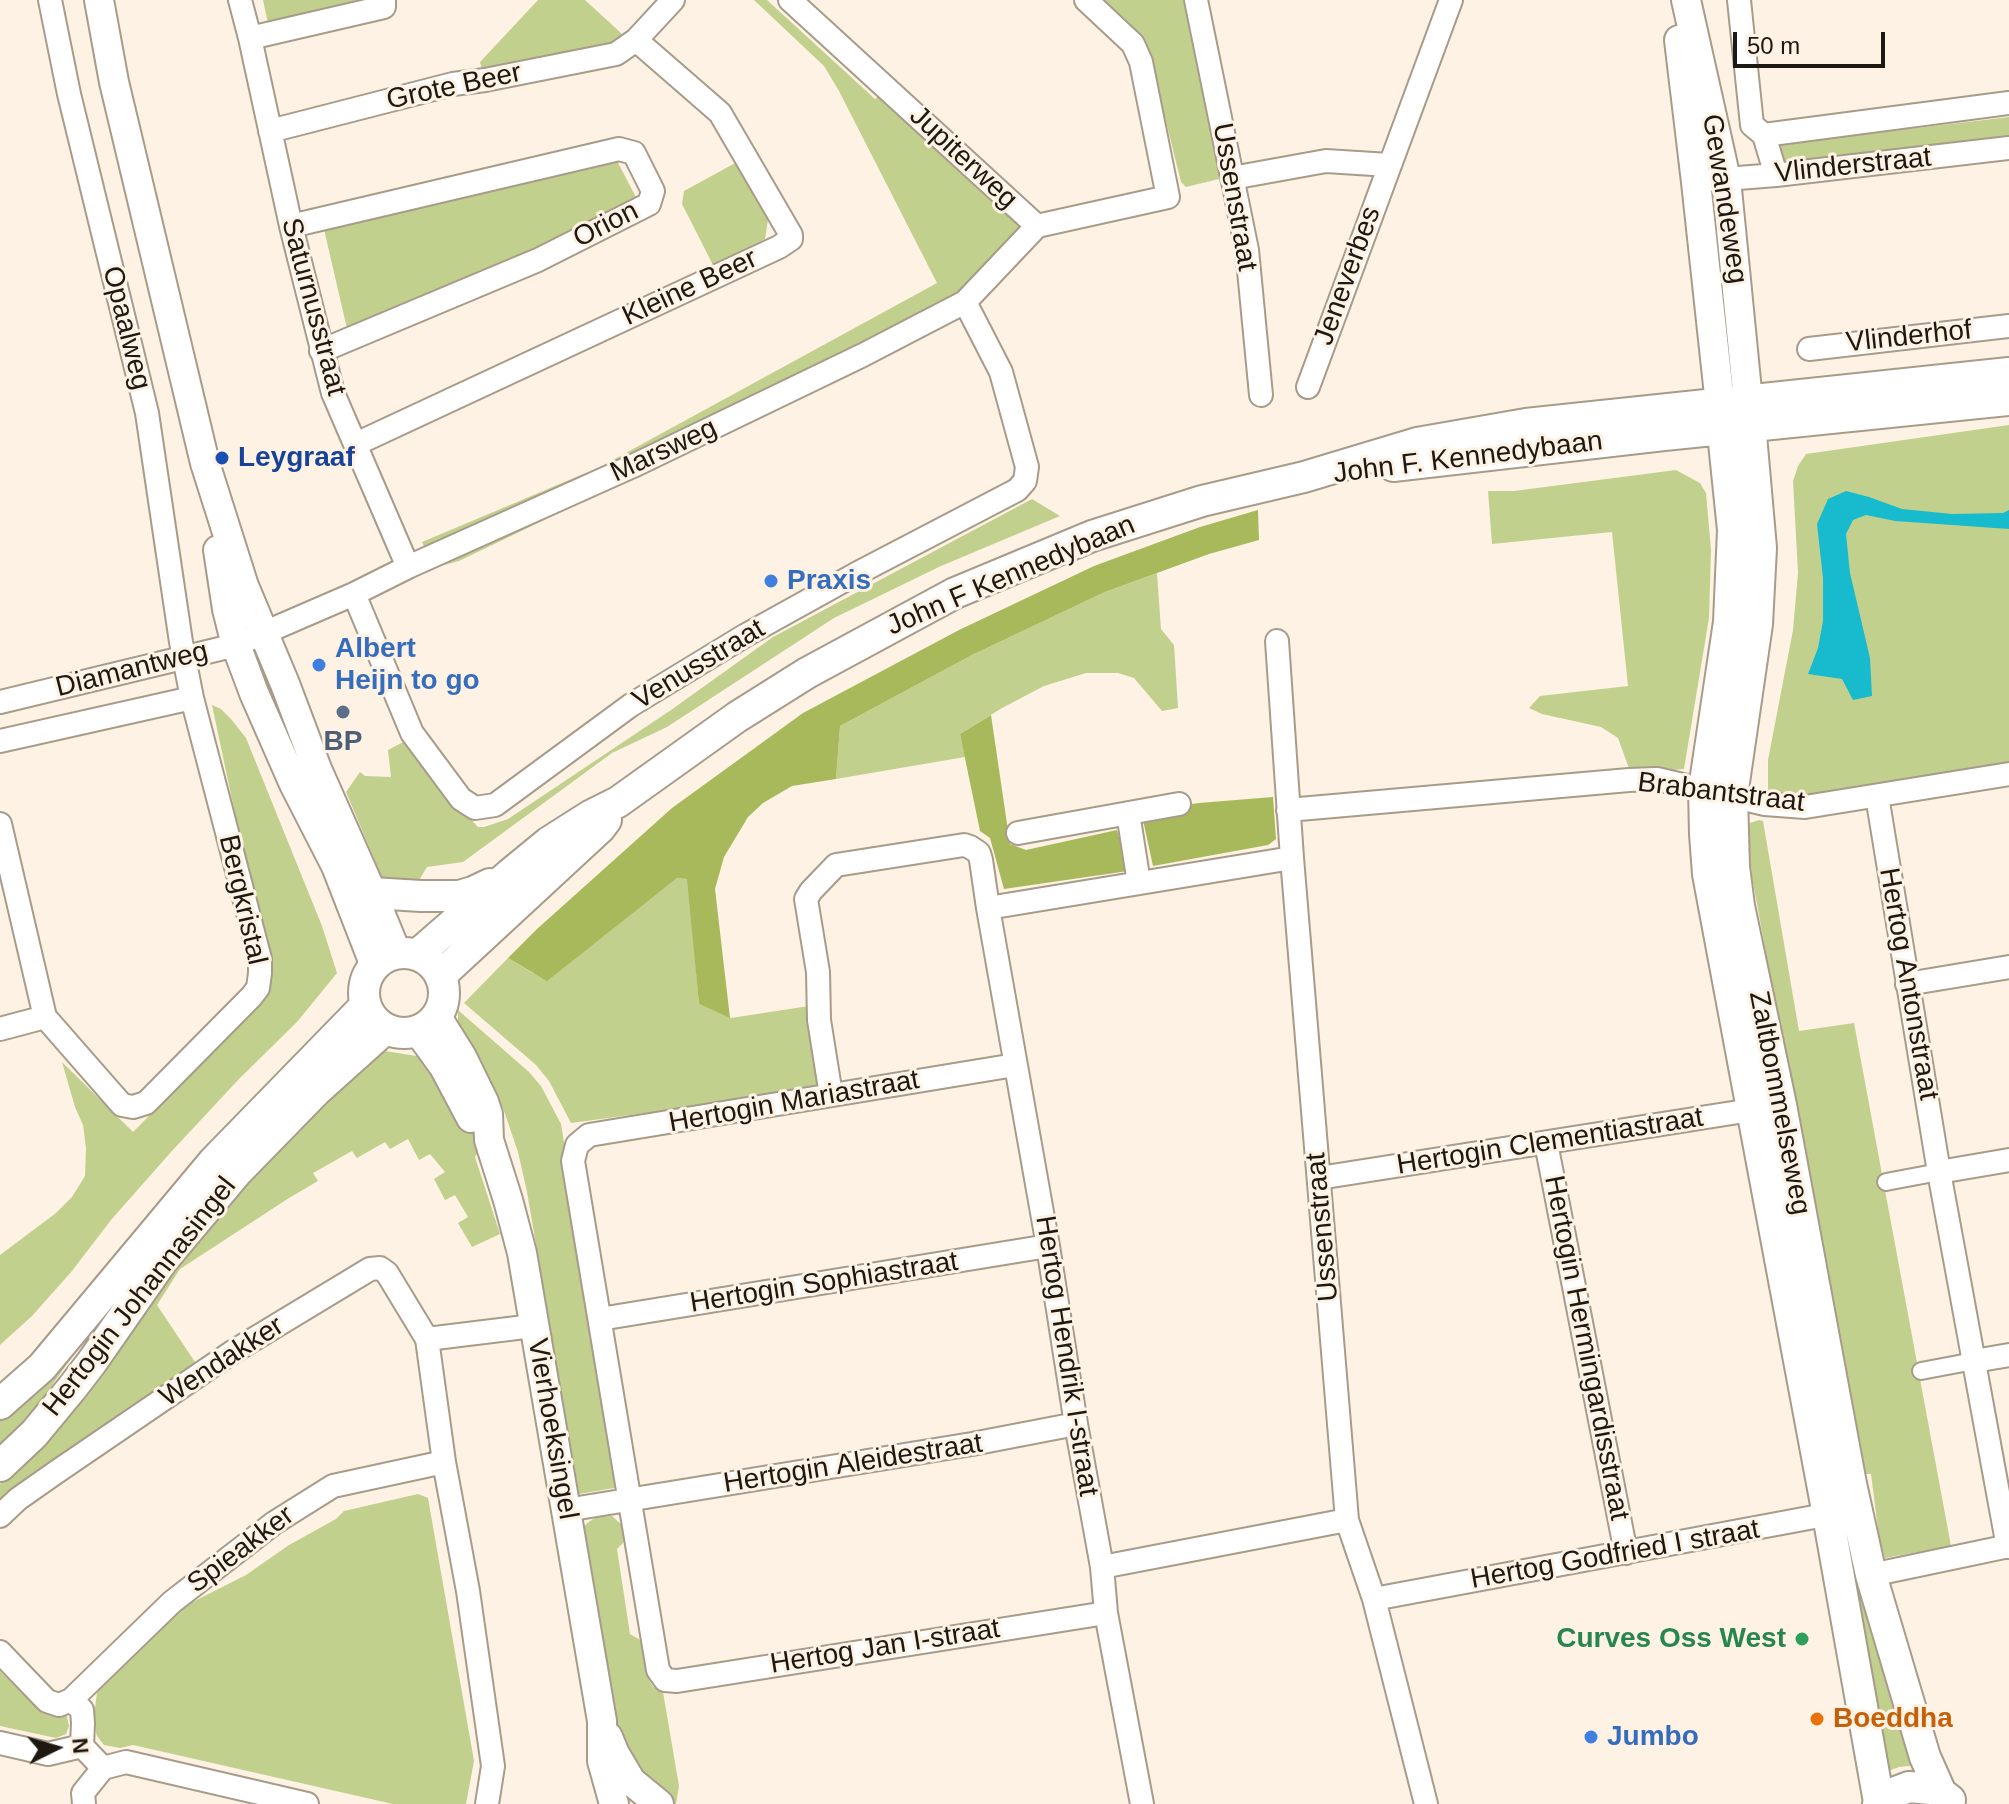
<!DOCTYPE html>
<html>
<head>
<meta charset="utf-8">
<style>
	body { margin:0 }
	#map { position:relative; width:2009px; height:1804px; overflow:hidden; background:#fdf2e3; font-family:Helvetica,sans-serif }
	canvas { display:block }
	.north { position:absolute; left:16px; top:1708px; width:80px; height:80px; -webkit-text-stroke:6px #fdf2e3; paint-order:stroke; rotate:85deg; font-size:22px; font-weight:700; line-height:32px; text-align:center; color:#1d1812 }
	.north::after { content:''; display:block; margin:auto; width:28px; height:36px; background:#1d1812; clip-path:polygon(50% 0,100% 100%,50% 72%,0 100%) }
	.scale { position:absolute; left:1733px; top:32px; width:152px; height:36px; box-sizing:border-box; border:4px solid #1d1812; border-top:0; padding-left:10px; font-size:24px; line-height:28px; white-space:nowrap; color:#1d1812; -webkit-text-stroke:6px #fdf2e3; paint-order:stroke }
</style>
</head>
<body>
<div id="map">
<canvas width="2009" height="1804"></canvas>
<div class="north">N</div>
<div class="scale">50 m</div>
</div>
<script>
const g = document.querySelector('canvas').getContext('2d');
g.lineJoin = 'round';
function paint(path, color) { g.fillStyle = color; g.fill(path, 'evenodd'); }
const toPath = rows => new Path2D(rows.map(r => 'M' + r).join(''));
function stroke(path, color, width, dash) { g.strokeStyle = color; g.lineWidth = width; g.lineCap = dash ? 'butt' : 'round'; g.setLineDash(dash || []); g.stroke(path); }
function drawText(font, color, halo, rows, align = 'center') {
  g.font = font + ' Helvetica,sans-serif'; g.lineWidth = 6; g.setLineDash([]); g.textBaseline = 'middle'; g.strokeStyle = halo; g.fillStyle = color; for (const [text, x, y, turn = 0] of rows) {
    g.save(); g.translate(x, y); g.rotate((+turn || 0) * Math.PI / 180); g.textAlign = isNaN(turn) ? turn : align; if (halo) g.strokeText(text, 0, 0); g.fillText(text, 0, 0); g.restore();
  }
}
const green = toPath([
	[263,0,371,0,269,28],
	[538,0,585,0,621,33,623,43,484,76,480,62],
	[754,0,767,0,875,99,879,96,1025,230,979,282,596,495,459,561,433,568,422,542,600,467,937,283,839,91,824,66],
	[1096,0,1183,0,1205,92,1221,172,1219,179,1186,187,1181,182,1148,49,1141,38],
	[2009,117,2009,140,1786,168,1774,145],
	[614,155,638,201,540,252,348,333,323,225],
	[737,162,768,220,765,239,713,265,682,204,684,191],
	[2009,425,2009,767,1809,797,1768,794,1768,760,1793,630,1798,573,1793,481,1798,466,1806,454],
	[1676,470,1700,483,1706,493,1711,550,1709,618,1684,769,1631,774,1618,738,1601,727,1542,714,1529,708,1540,696,1628,686,1612,532,1492,544,1488,491,1514,491],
	[1032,499,1060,516,941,566,834,618,667,727,612,753,463,862,427,867,413,890,383,880,346,792,360,772,365,776,391,777,388,750,409,739,454,801,478,827,484,827,508,819,671,710,773,637],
	[1157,573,1161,629,1174,645,1178,708,1162,711,1134,678,1118,673,1086,673,1044,686,1002,708,960,734,965,757,836,779,840,726,972,655,1105,592],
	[212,705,221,709,231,719,246,738,322,926,337,973,297,1022,239,1079,171,1152,111,1220,72,1271,32,1316,0,1345,0,1255,56,1213,72,1197,85,1176,86,1148,83,1125,75,1107,62,1062,133,1132,260,1004,267,989,269,974],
	[1759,820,1763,821,1799,1031,1854,1023,1951,1546,1885,1558,1879,1536,1871,1474,1862,1474,1752,877,1749,844,1750,823],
	[677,878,688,879,699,1004,731,1018,809,1006,818,1090,571,1123,549,1081,536,1065,464,1003,508,958,533,973],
	[458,1010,529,1072,541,1086,561,1124,620,1487,579,1494,527,1192,518,1152,503,1108,481,1063,458,1026],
	[372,1049,417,1056,446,1075,481,1147,475,1157,500,1234,472,1247,458,1223,468,1217,455,1195,445,1200,434,1179,445,1172,430,1154,419,1160,408,1139,390,1149,385,1142,357,1158,352,1151,313,1173,318,1181,289,1198,180,1269,157,1305,197,1365,84,1439,10,1493,0,1503,0,1484,18,1469,170,1257],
	[111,1302,33,1412,0,1447,0,1417],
	[418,1494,428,1498,474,1761,466,1804,393,1804,133,1745,120,1748,104,1745,97,1736,93,1722,97,1693,111,1674,169,1614,246,1575,289,1545,336,1519,344,1511],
	[612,1516,623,1526,625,1535,623,1543,617,1549,630,1634,642,1641,649,1680,653,1687,663,1692,679,1786,676,1804,653,1790,632,1769,613,1721,581,1537,584,1526,590,1521,597,1517],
	[1864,1583,1917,1765,1899,1767,1883,1773,1850,1584],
	[0,1671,38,1708,59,1714,66,1712,69,1726,66,1734,56,1738,0,1726]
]);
const forest = toPath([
	[1258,510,1259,540,1209,554,1105,592,972,655,840,726,836,779,792,786,763,803,748,817,724,857,715,889,730,1018,699,1004,687,879,677,878,547,981,508,958,537,929,672,808,803,713,959,630,1094,566,1200,527],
	[991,715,1010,844,1026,850,1117,830,1128,871,1004,889,990,838,980,831,960,734],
	[1273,797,1276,839,1268,845,1153,866,1141,811,1199,803]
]);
const water = toPath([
	[1846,491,1869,497,1902,509,1952,514,2003,513,2009,510,2009,529,1895,521,1866,515,1853,520,1846,534,1850,573,1870,658,1872,696,1853,700,1842,679,1808,674,1818,648,1823,621,1823,578,1817,524,1828,499]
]);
const pedestrian = toPath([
	[1886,1182,1939,1172],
	[1921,1371,1974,1361]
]);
const minor = toPath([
	[240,0,250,38,291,226,333,393,408,567],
	[790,0,1037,226],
	[1196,0,1247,250,1261,395],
	[1739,0,1752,125,1764,135,1776,175],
	[250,38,384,7,384,0],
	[270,131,453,84,485,80,616,54,636,40,673,0],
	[1764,135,2009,103],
	[1232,178,1326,161,1389,165],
	[1713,180,1776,175,2009,148],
	[291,226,619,149,634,153,653,191,649,204,538,260,321,351],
	[1037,226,1168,197,1141,62,1133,44,1086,0],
	[1809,349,2009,326],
	[1308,387,1451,0],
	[356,444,779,247,791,239,791,235,720,113,636,40],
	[354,594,412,733,461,799,475,808,495,805,631,705,746,635,856,574,1017,490,1025,481,1027,467,1001,372,965,302],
	[1277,641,1292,858,1347,1520,1374,1599,1426,1804],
	[0,702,236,645,354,594,408,567,633,466,863,355,965,302,1037,226],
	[0,741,192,698],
	[1877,796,1939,1172,2008,1547],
	[1288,810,1629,780,1657,779,1765,804,1805,807,2009,774],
	[1128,813,1139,883],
	[0,824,45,1017,0,1029],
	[1018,833,1179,804],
	[988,908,1292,858],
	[1907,984,2009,967],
	[45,1017,122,1105,133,1107,146,1103,251,997,258,988,260,973,260,959,192,698,181,642,147,413,69,94,50,0],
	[1015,1065,589,1135,577,1145,573,1161,658,1670,665,1680,677,1681,1106,1613],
	[831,1095,819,1020,818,972,806,899,811,891,836,865,964,845,970,847,979,853,981,860,988,908,1048,1246,1076,1424,1102,1567,1106,1613,1142,1804],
	[1546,1143,1626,1553],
	[1939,1172,2009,1160],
	[1319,1178,1764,1108],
	[600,1319,1048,1246],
	[427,1339,533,1326],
	[1974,1361,2009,1355],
	[566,1510,972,1444,1076,1424],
	[0,1516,18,1499,55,1473,231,1353,370,1269,380,1268,387,1273,427,1339,444,1462,468,1591,493,1766,487,1804],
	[1102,1567,1347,1520],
	[1871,1575,2009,1546],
	[1374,1599,1841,1512],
	[0,1652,47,1701,59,1705,71,1700,82,1710,83,1723,82,1746],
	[71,1700,172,1602,274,1523,333,1486,444,1462],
	[0,1743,48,1754,82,1746,103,1768,126,1762,307,1804],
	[84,1804,83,1793,103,1768]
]);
const tertiary = toPath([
	[99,0,114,82,205,463,244,586,285,684,317,769,372,893,397,954],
	[1686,0,1726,179,1748,401],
	[1679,40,1696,182,1720,404],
	[218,550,227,609,236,645,254,693,294,784,336,866,375,966],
	[437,1017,462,1057,484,1102,488,1114,489,1140,508,1200,522,1253,602,1721,602,1761,614,1804],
	[418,1031,444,1067,471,1118],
	[608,1737,615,1754,631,1781,659,1804]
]);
const secondary = toPath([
	[1748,401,1761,548,1757,624,1732,796,1734,867,1739,906,1781,1105,1851,1484,1864,1543,1871,1575,1925,1757,1941,1793],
	[1720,404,1733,530,1729,622,1704,789,1705,834,1708,874,1828,1515,1879,1802],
	[1393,466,1664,435,2009,400],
	[372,893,421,896,459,896,473,892,490,884],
	'364 993a40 40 0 1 1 80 0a40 40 0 1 1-80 0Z',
	[417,955,510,874,549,842,590,816,618,802,737,717,807,673,955,593,1092,536,1202,501,1304,477,1417,443,1526,424,2009,373],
	[440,976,600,828,606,820],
	[0,1404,42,1367,214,1161,366,1005],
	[0,1466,34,1434,72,1388,92,1362,163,1260,236,1173,317,1090,385,1029],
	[1878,1804,1888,1795,1909,1787,1931,1789,1941,1793,1950,1800]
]);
const markers = [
	[222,458,8,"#1a4fb4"],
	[771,581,8,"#3f7fe0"],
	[319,665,8,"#3f7fe0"],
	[343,712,8,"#5c6f8a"],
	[1802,1639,8,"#2e9e5b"],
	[1817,1719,8,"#e8710a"],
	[1591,1737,8,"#3f7fe0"]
];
const streetNames = [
	["Grote Beer",454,87,-12],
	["Jupiterweg",963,158,43],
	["Vlinderstraat",1853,166,-6],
	["Ussenstraat",1234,197,80],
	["Gewandeweg",1724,199,81],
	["Orion",606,225,-27],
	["Jeneverbes",1348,276,-70],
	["Kleine Beer",690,288,-25],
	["Saturnusstraat",313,307,75],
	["Opaalweg",126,328,76],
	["Vlinderhof",1909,337,-6],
	["Marsweg",664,451,-25],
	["John F. Kennedybaan",1468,458,-7],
	["John F Kennedybaan",1011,576,-23],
	["Venusstraat",699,665,-31],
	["Diamantweg",132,670,-14],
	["Brabantstraat",1721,793,7],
	["Bergkristal",242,900,77],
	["Hertog Antonstraat",1908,984,80],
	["Hertogin Mariastraat",794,1102,-10],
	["Zaltbommelseweg",1779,1103,79],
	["Hertogin Clementiastraat",1550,1142,-9],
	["Ussenstraat",1323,1227,-95],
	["Hertogin Sophiastraat",824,1283,-9],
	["Hertogin Johannasingel",140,1297,-52],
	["Hertogin Hermingardisstraat",1586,1348,79],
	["Hertog Hendrik I-straat",1066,1356,81],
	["Wendakker",222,1362,-33],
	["Vierhoeksingel",552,1429,80],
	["Hertogin Aleidestraat",853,1464,-9],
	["Spieakker",241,1550,-37],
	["Hertog Godfried I straat",1615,1555,-10],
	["Hertog Jan I-straat",885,1647,-9]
];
const transitNames = [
	["Leygraaf",238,458]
];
const shopNames = [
	["Praxis",787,581],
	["Albert",335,649],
	["Heijn to go",335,681],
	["Jumbo",1607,1737]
];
const serviceNames = [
	["BP",343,742]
];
const leisureNames = [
	["Curves Oss West",1786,1639]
];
const foodNames = [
	["Boeddha",1833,1719]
];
paint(green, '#c2d08e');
paint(forest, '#a8b95b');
paint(water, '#17bbcd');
stroke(pedestrian, '#a89b8a', 20);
stroke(minor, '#a89b8a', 26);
stroke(tertiary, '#a89b8a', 32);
stroke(secondary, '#a89b8a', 34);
stroke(pedestrian, '#fff', 16);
stroke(minor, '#fff', 22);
stroke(tertiary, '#fff', 28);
stroke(secondary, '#fff', 30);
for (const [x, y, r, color] of markers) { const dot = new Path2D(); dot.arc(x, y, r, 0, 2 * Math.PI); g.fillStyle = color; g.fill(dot); stroke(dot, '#fdf2e3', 3); }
drawText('28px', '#1d1812', '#fdf2e3', streetNames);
drawText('bold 28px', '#164399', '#fdf2e3', transitNames, 'left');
drawText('bold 28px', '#366cbe', '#fdf2e3', shopNames, 'left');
drawText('bold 28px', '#4e5e75', '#fdf2e3', serviceNames);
drawText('bold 28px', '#27864d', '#fdf2e3', leisureNames, 'right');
drawText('bold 28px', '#c56008', '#fdf2e3', foodNames, 'left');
</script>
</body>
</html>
